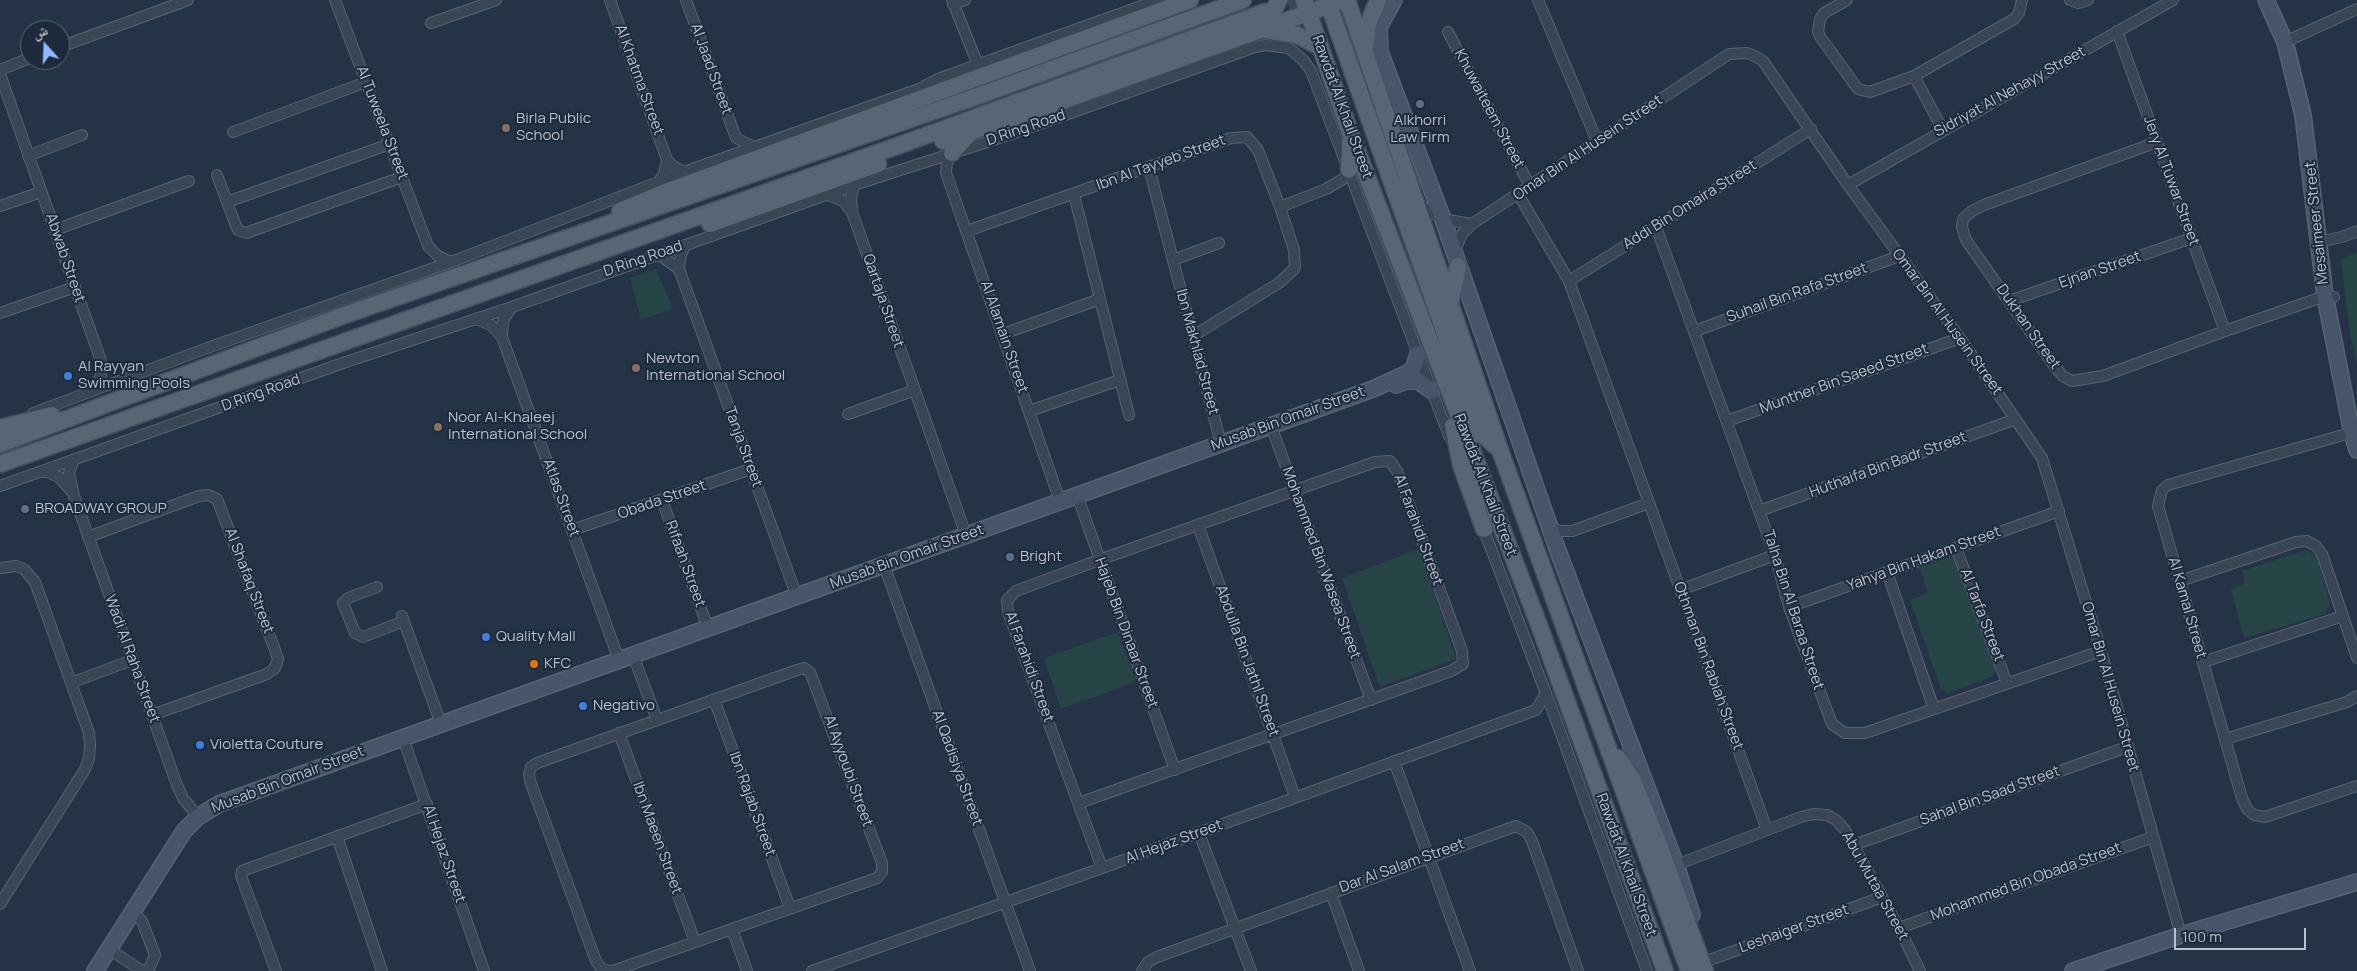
<!DOCTYPE html>
<html>
<head>
<meta charset="utf-8">
<style>
	body { margin:0 }
	#map { position:relative; width:2357px; height:971px; overflow:hidden; background:#253346; font-family:Manrope,"Noto Naskh Arabic",sans-serif }
	canvas { display:block }
	.north { position:absolute; left:20px; top:20px; width:50px; height:50px; box-sizing:border-box; background:#1e2a3b; border:1px solid #5c6676; border-radius:50%; rotate:340deg; font-size:14px; font-weight:700; line-height:20px; text-align:center; color:#b8c1cf }
	.north::after { content:''; display:block; margin:auto; width:18px; height:22px; background:#8cb9ff; clip-path:polygon(50% 0,100% 100%,50% 72%,0 100%) }
	.scale { position:absolute; left:2174px; top:928px; width:132px; height:22px; box-sizing:border-box; border:2px solid #b8c1cf; border-top:0; padding-left:6px; font-size:15px; line-height:18px; white-space:nowrap; color:#b8c1cf; -webkit-text-stroke:4px #1e2a3b; paint-order:stroke }
</style>
</head>
<body>
<div id="map">
<canvas width="2357" height="971"></canvas>
<div class="north">ش</div>
<div class="scale">100 m</div>
</div>
<script>
const g = document.querySelector('canvas').getContext('2d');
g.lineJoin = 'round';
function paint(path, color) { g.fillStyle = color; g.fill(path, 'evenodd'); }
const toPath = rows => new Path2D(rows.map(r => 'M' + r).join(''));
function stroke(path, color, width, dash) { g.strokeStyle = color; g.lineWidth = width; g.lineCap = dash ? 'butt' : 'round'; g.setLineDash(dash || []); g.stroke(path); }
function drawText(font, color, halo, rows, align = 'center') {
  g.font = font + ' Manrope,sans-serif'; g.lineWidth = 4; g.setLineDash([]); g.textBaseline = 'middle'; g.strokeStyle = halo; g.fillStyle = color; for (const [text, x, y, turn = 0] of rows) {
    g.save(); g.translate(x, y); g.rotate((+turn || 0) * Math.PI / 180); g.textAlign = isNaN(turn) ? turn : align; if (halo) g.strokeText(text, 0, 0); g.fillText(text, 0, 0); g.restore();
  }
}
const green = toPath([
	[2357,252,2357,365,2350,334,2341,260],
	[656,269,673,309,641,320,630,278],
	[1419,549,1456,659,1380,687,1342,578],
	[2306,550,2316,556,2330,603,2325,614,2244,638,2231,589,2245,583,2242,571],
	[1950,557,1958,562,1997,668,1992,677,1948,693,1941,689,1910,600,1928,593,1919,567],
	[1118,632,1136,682,1061,709,1044,658]
]);
const primaryTunnel = toPath([
	[1265,12,1298,0]
]);
const street = toPath([
	[335,0,428,246,438,256,451,262],
	[610,0,667,160],
	[686,0,736,138,754,147],
	[952,0,978,65],
	[1538,0,1597,141],
	[1847,0,1824,13,1820,19,1818,32,1821,38,1858,89,1870,92,1914,76,2014,19,2019,13,2022,0],
	[2070,0,2078,3,2088,0],
	[953,4,965,0],
	[431,23,496,0],
	[2117,31,2225,331],
	[1448,32,1530,186],
	[2285,42,2357,9],
	[60,47,188,0],
	[0,70,30,58],
	[0,74,101,361,101,376,93,390],
	[1914,76,1943,130],
	[233,132,366,82],
	[2157,142,1984,205,1972,211,1963,219,1962,227,1966,240,2055,367,2063,376,2072,381,2103,376,2225,331,2325,296,2334,297],
	[952,153,947,162,946,173,1060,501],
	[28,156,82,135],
	[1149,168,1221,444],
	[217,175,236,226,238,230,246,233,402,177],
	[659,181,664,174,667,160,673,166,684,172],
	[854,185,851,199,852,212,966,535],
	[1848,185,2173,0],
	[1518,194,1569,281,1767,830],
	[828,195,843,201,852,212],
	[1074,195,1129,415],
	[227,202,390,144],
	[1418,204,1442,219,1472,224],
	[0,206,41,192],
	[1280,207,1326,189,1343,179,1349,170],
	[1656,227,1775,555,1789,607,1832,724,1845,733,1865,733,2101,651],
	[55,230,189,181],
	[967,231,1231,138,1247,137,1258,150,1280,207,1294,250,1295,268,1279,283,1193,336],
	[2319,242,2342,237,2357,231],
	[686,245,681,254,679,269,797,597],
	[1454,253,1462,234,1472,224,1729,54,1747,53,1755,56,1763,61,1848,185,1960,338,2042,458,2101,651,2181,935],
	[658,254,679,269],
	[1173,260,1219,243],
	[1569,281,1811,129],
	[2009,301,2192,238],
	[512,307,503,320,502,337,619,660],
	[0,313,75,287],
	[476,319,491,325,502,337],
	[1695,331,1899,256],
	[1003,334,1100,299],
	[1029,411,1120,380],
	[33,413,210,347,451,262,684,172,919,89,938,79,1158,0],
	[848,414,915,390],
	[1727,421,1960,338],
	[1271,426,1371,700],
	[2357,431,2168,485,2162,490,2158,506,2242,798,2247,809,2254,815,2265,817,2357,786],
	[74,459,69,473,74,496,177,785,183,798,198,817],
	[44,471,59,477,71,491],
	[0,486,343,363,512,307,854,185,1009,135,1255,47,1266,45,1289,48,1304,61,1311,71,1449,436],
	[1077,495,1175,770],
	[662,500,708,628],
	[1759,511,2016,419],
	[1198,525,1295,797],
	[1482,525,1556,720,1647,971],
	[1549,527,1560,531,1572,531,1649,503],
	[572,530,751,469],
	[88,537,199,496,208,495,217,499,275,650,278,659,275,668,267,674,152,715],
	[1956,548,2007,683],
	[884,565,1030,971],
	[0,568,16,566,24,569,35,582,89,733,90,746,89,759,84,771,0,904],
	[1887,572,1934,709],
	[2180,581,2296,542,2307,541,2316,546,2322,554,2357,658],
	[377,587,348,598,343,603,355,633,363,637,404,621],
	[1680,590,1775,555],
	[1789,607,2059,511],
	[402,616,441,724],
	[633,655,657,720],
	[2203,662,2343,616],
	[71,683,132,660],
	[714,699,790,908],
	[619,733,695,942],
	[403,738,484,971],
	[2225,739,2347,702,2357,696],
	[1394,761,1470,971],
	[1079,803,1451,671,1463,664,1462,651,1397,471,1390,461,1375,462,1099,560,1016,591,1007,600,1008,612,1102,868],
	[1199,833,1251,971],
	[337,836,382,971],
	[1854,845,2127,747],
	[1676,865,1801,817,1814,814,1827,815,1836,820,1845,830,1899,928,1920,971],
	[1331,893,1359,971],
	[133,912,142,921,155,955,148,971],
	[1899,928,2153,837],
	[732,929,747,971],
	[109,949,142,971],
	[1707,961,1882,897],
	[276,971,241,876,242,871,427,804],
	[611,971,602,969,596,961,530,781,529,774,531,767,537,763,797,670,804,668,810,672,882,863,882,872,877,878,613,971],
	[812,971,1102,868,1536,710,1546,693],
	[1142,971,1148,962,1157,957,1516,826,1527,832,1532,841,1578,971]
]);
const secondary = toPath([
	[1394,0,1379,27,1380,52,1441,214,1558,551,1676,865,1692,915],
	[2266,0,2285,42,2303,115,2325,296,2352,433,2357,450],
	[1396,385,1406,381,1418,381,1432,391],
	[95,971,184,831,198,817,219,804,1373,389,1408,373,1414,367,1418,354],
	[2073,971,2181,935,2357,882]
]);
const primary = toPath([
	[1304,0,1351,135,1539,625,1665,971],
	[1327,0,1428,284,1474,419,1482,434,1500,450],
	[1347,0,1500,450,1689,971],
	[1272,14,1279,0],
	[1266,30,1297,35,1320,47],
	[1365,48,1368,24,1378,0],
	[943,141,1051,105,1344,0],
	[952,153,971,132],
	[1349,170,1350,142],
	[620,211,668,191,1190,0],
	[710,224,878,164],
	[1450,304,1458,266],
	[1453,426,1461,465,1484,529],
	[0,428,52,415],
	[0,444,342,316,975,97,1243,0],
	[0,464,897,146,1265,12],
	[1618,758,1633,781,1656,837,1705,971]
]);
const markers = [
	[1420,104,5,"#5c6f8a"],
	[506,128,5,"#8d6e63"],
	[636,368,5,"#8d6e63"],
	[68,376,5,"#3f7fe0"],
	[438,427,5,"#8d6e63"],
	[25,509,5,"#5c6f8a"],
	[1010,557,5,"#5c6f8a"],
	[486,637,5,"#3f7fe0"],
	[534,664,5,"#e8710a"],
	[583,706,5,"#3f7fe0"],
	[200,745,5,"#3f7fe0"]
];
const streetNames = [
	["Al Jaad Street",711,69,70],
	["Al Khatma Street",639,80,70],
	["Sidriyat Al Nehayy Street",2010,92,-29],
	["Rawdat Al Khail Street",1342,107,70],
	["Khuwaiteem Street",1489,109,62],
	["Al Tuweela Street",382,123,69],
	["D Ring Road",1026,128,-19],
	["Omar Bin Al Husein Street",1588,148,-34],
	["Ibn Al Tayyeb Street",1161,163,-20],
	["Jery Al Tuwar Street",2171,181,70],
	["Addi Bin Omaira Street",1690,205,-32],
	["Mesaimeer Street",2317,223,-96],
	["Abwab Street",65,258,71],
	["D Ring Road",643,259,-19],
	["Ejnan Street",2100,270,-19],
	["Suhail Bin Rafa Street",1797,293,-20],
	["Qartaja Street",883,301,71],
	["Omar Bin Al Husein Street",1947,322,54],
	["Dukhan Street",2028,327,55],
	["Al Alamain Street",1004,337,71],
	["Ibn Makhlad Street",1197,352,75],
	["Munther Bin Saeed Street",1844,379,-20],
	["D Ring Road",261,393,-20],
	["Musab Bin Omair Street",1288,419,-20],
	["Tanja Street",743,447,70],
	["Huthaifa Bin Badr Street",1888,465,-20],
	["Rawdat Al Khail Street",1485,485,69],
	["Atlas Street",561,498,70],
	["Obada Street",662,500,-19],
	["Al Farahidi Street",1418,530,70],
	["Musab Bin Omair Street",907,557,-20],
	["Yahya Bin Hakam Street",1924,559,-20],
	["Mohammed Bin Wasea Street",1321,563,70],
	["Rifaah Street",685,564,70],
	["Al Shafaq Street",249,581,69],
	["Al Kamal Street",2187,608,74],
	["Talha Bin Al Baraa Street",1793,610,72],
	["Al Tarfa Street",1982,615,69],
	["Hajeb Bin Dinaar Street",1126,633,70],
	["Wadi Al Raha Street",132,659,70],
	["Abdulla Bin Jathl Street",1247,661,70],
	["Othman Bin Rabiah Street",1708,666,70],
	["Al Farahidi Street",1029,667,70],
	["Omar Bin Al Husein Street",2110,687,74],
	["Al Qadisiya Street",957,768,70],
	["Al Ayyoubi Street",848,771,70],
	["Musab Bin Omair Street",288,780,-21],
	["Sahal Bin Saad Street",1990,796,-20],
	["Ibn Rajab Street",752,804,70],
	["Ibn Maeen Street",657,838,70],
	["Al Hejaz Street",1174,842,-20],
	["Al Hejaz Street",444,854,71],
	["Rawdat Al Khail Street",1626,865,70],
	["Dar Al Salam Street",1402,866,-20],
	["Mohammed Bin Obada Street",2026,882,-20],
	["Abu Mutaa Street",1875,886,61],
	["Leshaiger Street",1794,929,-20]
];
const poiNames = [
	["Birla Public",516,119],
	["School",516,136],
	["Alkhorri",1420,121,"center"],
	["Law Firm",1420,138,"center"],
	["Newton",646,359],
	["International School",646,376],
	["Al Rayyan",78,367],
	["Swimming Pools",78,384],
	["Noor Al-Khaleej",448,418],
	["International School",448,435],
	["BROADWAY GROUP",35,509],
	["Bright",1020,557],
	["Quality Mall",496,637],
	["KFC",544,664],
	["Negativo",593,706],
	["Violetta Couture",210,745]
];
paint(green, '#274447');
stroke(primaryTunnel, '#3b485b', 16, [16, 8]);
stroke(street, '#586373', 12);
stroke(secondary, '#586373', 18);
stroke(primary, '#434e5f', 19);
stroke(street, '#3a4555', 10);
stroke(secondary, '#475469', 15);
stroke(primary, '#586575', 16);
for (const [x, y, r, color] of markers) { const dot = new Path2D(); dot.arc(x, y, r, 0, 2 * Math.PI); g.fillStyle = color; g.fill(dot); stroke(dot, '#1e2a3b', 2); }
drawText('15px', '#b8c1cf', '#1e2a3b', streetNames);
drawText('15px', '#b8c1cf', '#1e2a3b', poiNames, 'left');
</script>
</body>
</html>
